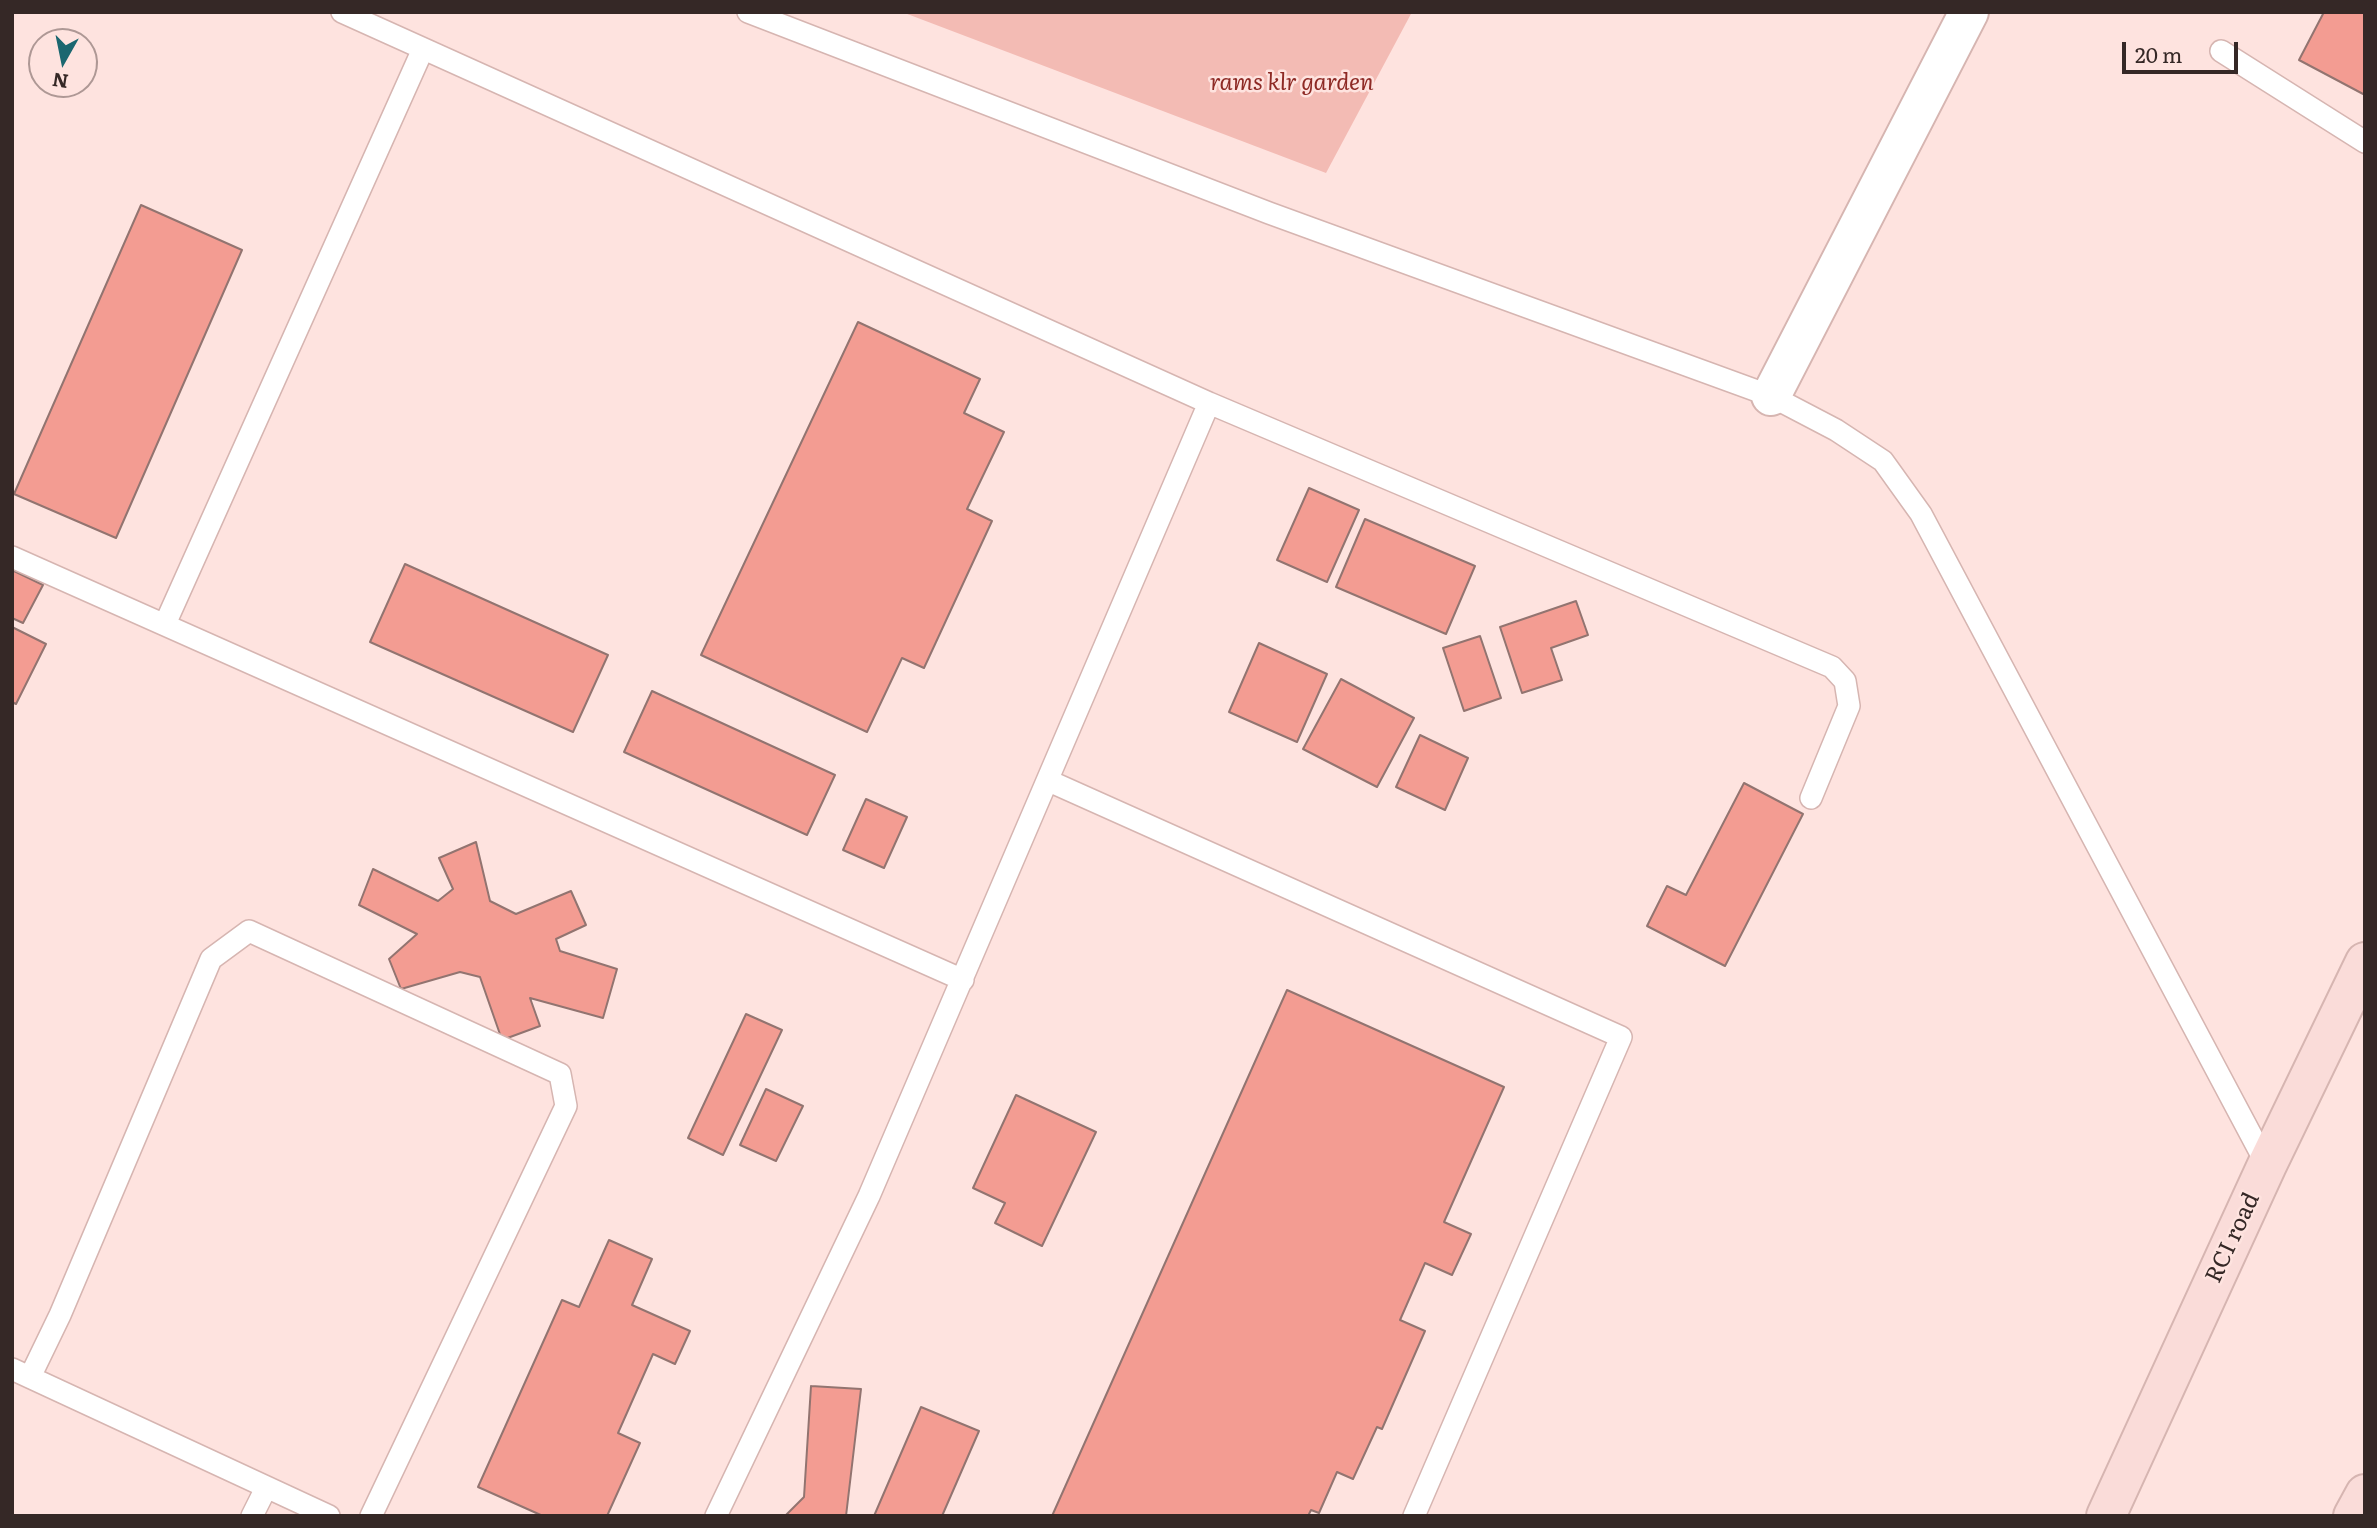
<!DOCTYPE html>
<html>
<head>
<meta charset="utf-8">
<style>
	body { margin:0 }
	#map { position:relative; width:2377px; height:1528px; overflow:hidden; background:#fee3df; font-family:Literata,serif }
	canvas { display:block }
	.frame { position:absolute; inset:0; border:14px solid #352826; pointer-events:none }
	.north { position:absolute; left:28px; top:28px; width:70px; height:70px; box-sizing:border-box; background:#fee3df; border:2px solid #ae9895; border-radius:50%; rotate:189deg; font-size:19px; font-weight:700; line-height:28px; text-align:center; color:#352826 }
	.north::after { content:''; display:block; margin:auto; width:24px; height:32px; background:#1b6770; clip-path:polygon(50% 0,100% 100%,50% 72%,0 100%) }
	.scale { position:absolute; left:2122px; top:42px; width:116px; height:32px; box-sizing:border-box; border:4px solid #352826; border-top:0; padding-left:9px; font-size:21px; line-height:24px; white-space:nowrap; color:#352826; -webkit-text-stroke:5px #fee3df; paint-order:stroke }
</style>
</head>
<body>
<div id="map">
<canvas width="2377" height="1528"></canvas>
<div class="frame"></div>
<div class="north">N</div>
<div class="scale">20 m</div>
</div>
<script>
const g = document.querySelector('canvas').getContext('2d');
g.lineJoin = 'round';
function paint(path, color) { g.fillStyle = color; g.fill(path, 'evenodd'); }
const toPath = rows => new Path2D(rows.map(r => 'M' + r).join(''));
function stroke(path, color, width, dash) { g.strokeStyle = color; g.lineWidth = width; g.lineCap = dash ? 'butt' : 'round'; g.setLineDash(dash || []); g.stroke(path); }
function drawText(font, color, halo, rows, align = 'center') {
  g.font = font + ' Literata,serif'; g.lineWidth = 5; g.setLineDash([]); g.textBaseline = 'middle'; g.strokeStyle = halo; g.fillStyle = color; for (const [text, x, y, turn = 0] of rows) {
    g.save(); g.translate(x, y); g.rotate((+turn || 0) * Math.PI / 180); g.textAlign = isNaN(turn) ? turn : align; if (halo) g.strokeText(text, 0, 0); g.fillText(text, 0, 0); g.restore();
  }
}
const green = toPath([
	[902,12,1412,12,1326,173]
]);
const building = toPath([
	[2324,12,2365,12,2365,95,2299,60,2324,12],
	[141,205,242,250,116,538,14,494,141,205],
	[858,322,980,379,964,413,1004,432,967,509,992,521,924,668,902,658,867,732,701,655,858,322],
	[1309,488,1359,510,1327,582,1277,560,1309,488],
	[1365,519,1475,566,1446,634,1336,587,1365,519],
	[405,564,608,655,573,732,370,642,405,564],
	[12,570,43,585,23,623,12,618,12,570],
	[1576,601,1588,635,1551,648,1562,680,1522,693,1500,627,1576,601],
	[12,627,46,644,16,704,12,702,12,627],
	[1480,636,1501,698,1464,711,1443,648,1480,636],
	[1259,643,1327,674,1297,742,1229,712,1259,643],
	[1341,679,1414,718,1377,787,1303,749,1341,679],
	[652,691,835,775,807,835,624,752,652,691],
	[1420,735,1468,758,1445,810,1396,787,1420,735],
	[1744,783,1803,814,1725,966,1647,926,1667,886,1686,895,1744,783],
	[866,799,907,817,884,868,843,850,866,799],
	[476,842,490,901,516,914,571,891,586,925,556,939,560,951,617,969,603,1018,530,998,540,1026,502,1040,480,977,460,972,401,989,389,959,417,934,359,905,373,869,438,901,453,889,439,858,476,842],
	[1287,990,1504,1087,1444,1222,1471,1234,1452,1275,1425,1263,1400,1320,1425,1331,1382,1429,1377,1427,1353,1479,1337,1472,1319,1513,1311,1510,1308,1516,1052,1516,1287,990],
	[746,1014,782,1030,723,1155,688,1138,746,1014],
	[766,1089,803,1106,776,1161,740,1145,766,1089],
	[1016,1095,1096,1132,1042,1246,995,1223,1005,1203,973,1188,1016,1095],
	[609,1240,652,1259,632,1305,690,1331,675,1364,653,1354,618,1433,640,1443,607,1516,543,1516,478,1487,562,1300,579,1307,609,1240],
	[811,1386,861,1389,846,1516,785,1516,804,1497,811,1386],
	[921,1407,979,1431,942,1516,874,1516,921,1407]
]);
const lane = toPath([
	[342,12,1209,403,1832,667,1845,681,1849,706,1811,798],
	[748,12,1269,213,1771,396,1836,430,1883,461,1921,514,2267,1165],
	[2221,51,2365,142],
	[12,557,963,980],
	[165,624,423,49],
	[1049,781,1621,1037,1414,1516],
	[12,1369,329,1516],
	[30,1377,60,1315,211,959,249,931,560,1074,566,1106,371,1516],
	[252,1516,266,1488],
	[716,1516,869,1196,1209,403]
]);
const street = toPath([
	[1771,396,1969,12]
]);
const secondary = toPath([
	[2106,1516,2267,1165,2365,962],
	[2353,1516,2365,1494]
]);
const parkNames = [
	["rams klr garden",1292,83]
];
const streetNames = [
	["RCI road",2233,1238,-65]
];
paint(green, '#f3bbb4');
paint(building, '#f39c92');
stroke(building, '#927470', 2);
stroke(lane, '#d6b5b1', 24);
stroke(street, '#d6b5b1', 42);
stroke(secondary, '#d6b5b1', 42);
stroke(lane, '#fff', 21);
stroke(street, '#fff', 38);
stroke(secondary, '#fadcd9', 38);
drawText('italic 23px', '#8e2a25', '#fee3df', parkNames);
drawText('23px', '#352826', '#fee3df', streetNames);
</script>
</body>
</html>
